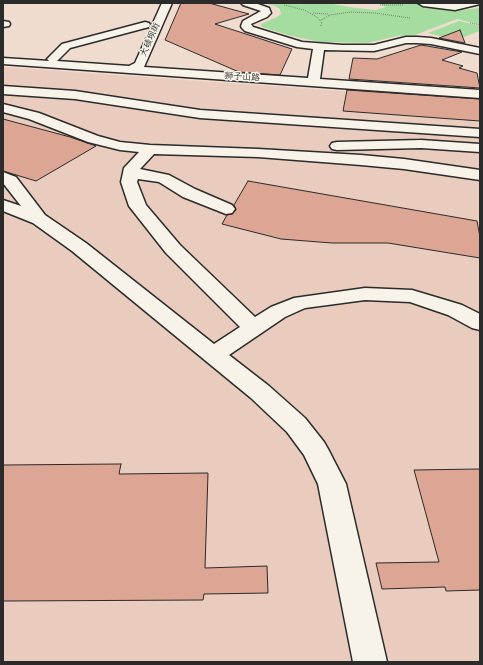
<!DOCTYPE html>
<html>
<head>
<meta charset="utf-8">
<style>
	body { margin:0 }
	#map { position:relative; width:483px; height:665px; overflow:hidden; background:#efdccf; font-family:Kalam,sans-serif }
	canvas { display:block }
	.frame { position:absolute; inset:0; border:4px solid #2b2b2b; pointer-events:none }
</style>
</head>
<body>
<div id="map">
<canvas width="483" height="665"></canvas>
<div class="frame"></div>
</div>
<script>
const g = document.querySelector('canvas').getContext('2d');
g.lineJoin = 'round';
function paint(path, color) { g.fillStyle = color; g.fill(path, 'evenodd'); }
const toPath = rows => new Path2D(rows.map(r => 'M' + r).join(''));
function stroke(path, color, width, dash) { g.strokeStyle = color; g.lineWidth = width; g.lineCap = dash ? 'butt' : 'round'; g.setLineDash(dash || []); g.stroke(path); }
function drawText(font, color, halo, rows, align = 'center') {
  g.font = font + ' Kalam,"LXGW WenKai TC",sans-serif'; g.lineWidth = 3; g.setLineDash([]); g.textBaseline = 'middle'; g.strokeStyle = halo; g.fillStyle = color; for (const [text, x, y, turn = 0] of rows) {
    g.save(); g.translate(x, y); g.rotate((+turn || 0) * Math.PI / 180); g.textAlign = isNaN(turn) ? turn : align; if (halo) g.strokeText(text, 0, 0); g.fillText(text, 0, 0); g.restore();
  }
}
const built = toPath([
	[3,67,480,101,480,661,3,662]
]);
const green = toPath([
	[264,3,328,3,349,7,375,10,386,7,377,3,418,3,454,11,480,8,480,25,457,19,415,35,397,36,367,43,321,42,291,36,262,27,261,24,277,17,281,14,280,9,275,6],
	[459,21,480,26,480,31,456,40,428,33]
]);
const building = toPath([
	[181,3,209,3,249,14,215,24,292,49,280,75,239,72,165,40,181,3],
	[460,30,465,43,439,38,460,30],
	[421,45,462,52,442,60,463,66,459,68,477,73,480,88,349,79,353,58,377,59,421,45],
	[347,90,480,99,480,121,343,111,347,90],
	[3,119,70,137,96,146,36,181,3,171,3,119],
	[248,181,477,221,480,237,480,258,388,243,332,243,281,239,222,224,227,215,232,214,236,210,234,205,248,181],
	[121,464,119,474,208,473,205,568,267,566,268,593,204,594,203,600,3,601,3,465,121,464],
	[480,469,480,590,446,591,445,587,382,589,376,563,439,562,414,470,480,469]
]);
const path = toPath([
	[284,5,304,10,317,17,322,23,320,27],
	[380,5,403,5],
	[313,13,328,14],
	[321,20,330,15,351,12,375,13,410,18],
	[470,23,480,25]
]);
const minor = toPath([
	[162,3,172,3,144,67,308,78,313,49,297,47,245,31,242,28,241,26,243,21,261,11,243,5,241,3,255,3,269,8,271,13,267,17,251,24,253,27,302,42,342,45,374,45,406,37,417,37,431,38,480,48,480,54,431,44,417,43,406,43,374,51,324,50,320,79,480,90,480,98,3,64,3,58,49,61,47,59,62,44,145,22,149,23,150,25,149,27,70,48,57,61,129,66,135,63,162,3],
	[418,3,455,4,480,3,480,4,455,10,423,6,418,3],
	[3,21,9,22,10,24,9,26,3,27,3,21],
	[3,86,75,91,200,110,480,129,480,137,200,118,75,99,3,94,3,86],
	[3,104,39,113,98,136,120,142,150,145,258,149,361,155,404,159,480,170,480,180,404,169,361,165,258,157,154,154,140,169,169,175,195,189,232,205,235,209,232,213,226,214,183,197,159,182,138,179,137,182,146,205,180,245,255,317,271,307,294,298,365,288,412,290,462,305,480,314,480,330,472,328,448,315,410,302,365,300,305,308,285,317,229,355,269,386,305,418,324,442,328,449,346,484,387,662,353,662,318,484,304,455,287,432,251,398,72,251,33,223,3,211,3,200,21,206,3,183,3,172,16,177,45,215,86,243,214,344,240,327,166,253,129,206,121,182,124,168,139,152,120,150,88,142,29,119,3,112,3,104],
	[421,140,480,144,480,152,421,148,337,150,332,149,330,146,332,143,337,142,421,140]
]);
const farStreetnames = [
	["大碛坝街",151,40,-66],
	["狮子山路",242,78,4]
];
paint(built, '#e9ccbd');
paint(green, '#a5dda1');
paint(building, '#dca594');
stroke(building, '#2b2b2b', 1);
stroke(minor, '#2b2b2b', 3);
stroke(path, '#2b2b2b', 1, [0.5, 1.5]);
paint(minor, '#f7f3e8');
drawText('9px', '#2b2b2b', '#f7f3e8', farStreetnames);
</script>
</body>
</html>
